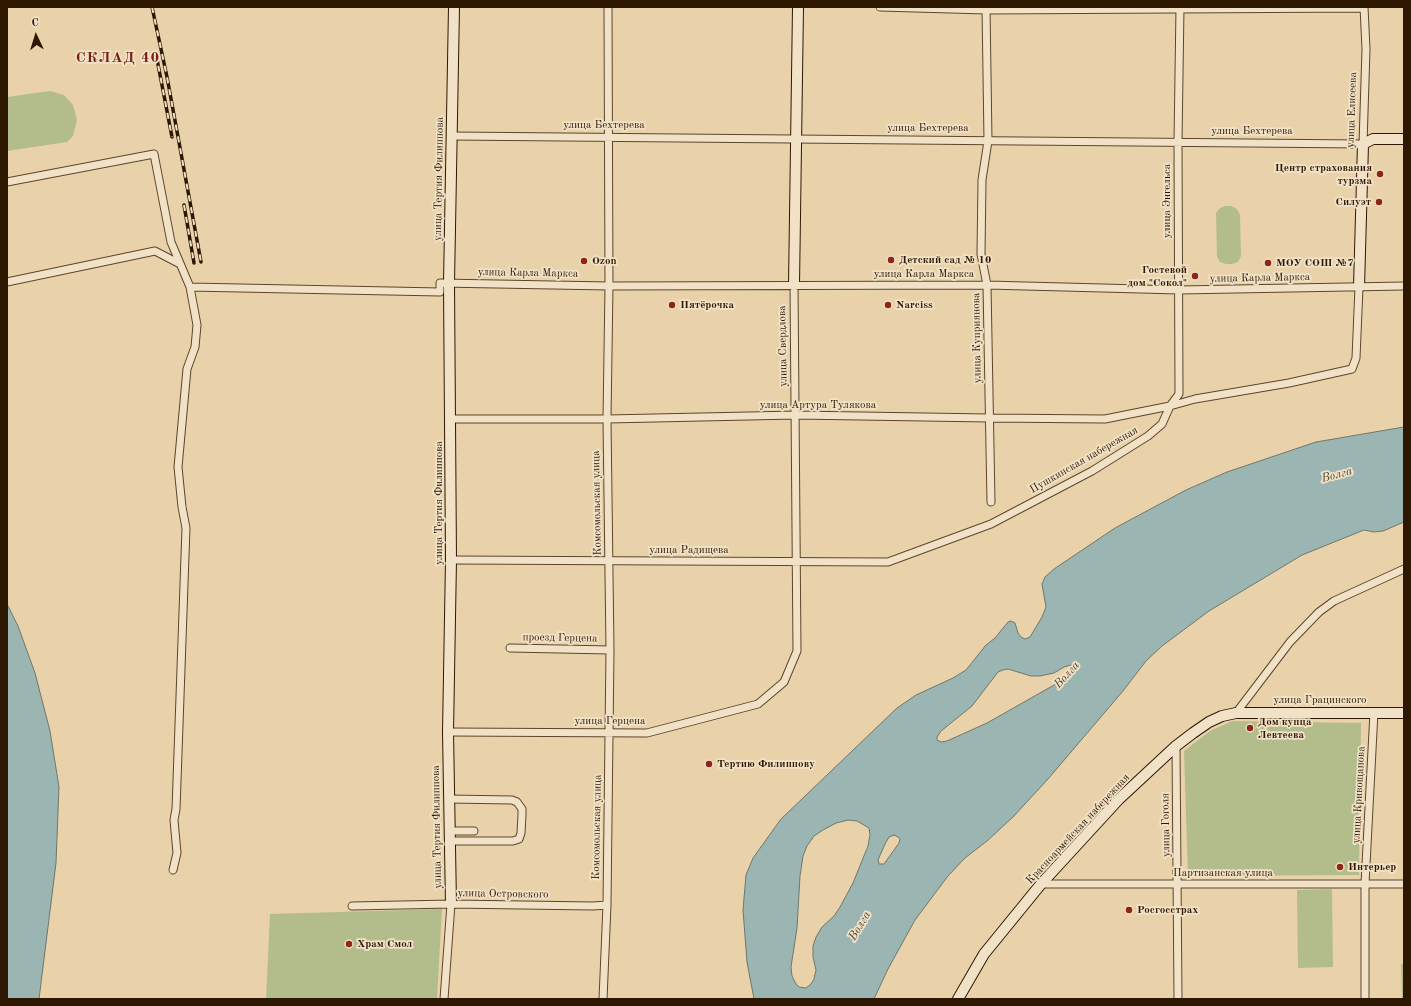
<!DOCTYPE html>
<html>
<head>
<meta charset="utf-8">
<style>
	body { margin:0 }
	#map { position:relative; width:1411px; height:1006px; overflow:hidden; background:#e9d2a9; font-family:"Old Standard TT",serif }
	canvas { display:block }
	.frame { position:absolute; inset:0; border:8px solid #2d1700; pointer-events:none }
	.north { position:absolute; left:16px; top:16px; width:40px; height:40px; -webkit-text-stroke:3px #f1e2c7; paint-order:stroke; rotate:356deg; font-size:11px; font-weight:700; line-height:16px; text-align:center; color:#2d1700 }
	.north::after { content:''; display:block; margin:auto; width:14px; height:18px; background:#2d1700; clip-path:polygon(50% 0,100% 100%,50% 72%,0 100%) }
</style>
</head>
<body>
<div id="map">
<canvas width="1411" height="1006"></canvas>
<div class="frame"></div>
<div class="north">С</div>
</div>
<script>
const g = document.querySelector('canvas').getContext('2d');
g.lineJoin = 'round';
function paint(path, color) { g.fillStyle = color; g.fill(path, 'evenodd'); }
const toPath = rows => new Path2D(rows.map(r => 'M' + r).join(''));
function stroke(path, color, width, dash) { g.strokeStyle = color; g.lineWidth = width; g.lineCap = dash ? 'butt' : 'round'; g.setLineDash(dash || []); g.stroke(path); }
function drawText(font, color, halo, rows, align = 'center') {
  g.font = font + ' "Old Standard TT",serif'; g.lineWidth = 3.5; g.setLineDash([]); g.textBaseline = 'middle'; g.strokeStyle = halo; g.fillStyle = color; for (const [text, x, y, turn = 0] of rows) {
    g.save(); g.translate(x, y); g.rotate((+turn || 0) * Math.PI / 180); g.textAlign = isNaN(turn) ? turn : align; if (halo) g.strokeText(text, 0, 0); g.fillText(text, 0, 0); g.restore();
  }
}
const green = toPath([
	[50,91,64,95,73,105,77,120,73,136,67,142,7,151,7,97],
	[1225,206,1231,206,1237,209,1240,215,1241,256,1238,262,1232,264,1226,264,1220,262,1217,257,1216,213,1220,208],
	[1232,721,1361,723,1359,875,1188,876,1184,751,1210,731],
	[1332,889,1333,967,1298,968,1297,890],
	[442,909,437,999,266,999,270,914],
	[1401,964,1404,964,1404,999,1402,999]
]);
const water = toPath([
	[1404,427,1404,522,1383,531,1374,532,1364,530,1302,555,1209,611,1162,646,1146,661,1123,691,1048,779,1013,817,987,841,965,858,948,876,915,920,888,969,874,999,754,999,747,962,743,910,746,875,753,858,781,819,897,708,916,695,953,678,966,670,986,645,995,638,1008,622,1011,621,1015,623,1018,633,1021,637,1025,639,1030,637,1042,617,1046,607,1042,584,1045,577,1054,569,1115,528,1186,490,1227,472,1316,442,1404,427],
	[1071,665,1073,667,1073,670,1070,676,987,723,947,741,941,742,937,740,937,737,941,731,972,706,998,672,1003,670,1008,669,1031,676,1040,676,1054,673,1064,667,1071,665],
	[848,820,857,821,869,828,870,835,868,846,853,883,840,907,834,916,822,927,816,937,813,946,813,957,816,970,814,979,811,984,806,988,799,987,796,984,792,976,791,967,797,928,800,876,803,856,807,846,814,836,823,830,836,823,848,820],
	[894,835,898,837,900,839,899,843,884,864,879,864,878,860,885,844,889,837,894,835],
	[7,604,18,626,35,673,50,731,59,787,56,863,39,999,7,999,7,604]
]);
const street = toPath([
	[880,7,986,10,1364,8],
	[986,7,988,141,982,180,981,254,987,285,991,502],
	[451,136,1363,144,1366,49,1364,7],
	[7,182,154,154,171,242,190,287],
	[7,282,155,251,180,264],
	[450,419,607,419,796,415,989,418,1105,419,1170,406,1179,394,1178,142,1180,7],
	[451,560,888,562,991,524,1092,471,1148,436,1162,424,1170,406,1195,399,1289,383,1352,369,1356,358,1359,287],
	[510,648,610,650],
	[1236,713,1290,642,1319,612,1334,601,1404,569],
	[448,732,647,733,758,704,784,682,797,651,794,285],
	[1176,746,1178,999],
	[449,799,512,800,517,802,522,809,522,815,521,833,519,839,513,841,450,841],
	[450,831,474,831],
	[173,870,177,853,174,820,176,809,186,528,182,507,178,467,187,369,195,347,197,325,190,287,440,292,440,283,609,286,987,285,1179,290,1404,286],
	[1041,884,1404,884],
	[352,906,451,904,593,906,607,905],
	[444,999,451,904],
	[603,999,607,905,610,650,607,419,609,286,608,7],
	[1365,999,1365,884,1374,712]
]);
const secondary = toPath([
	[794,285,798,7],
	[1359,287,1363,144,1373,139,1404,139],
	[451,904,448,732,451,560,449,283,454,7],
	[958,999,984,954,1041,884,1119,799,1176,746,1193,733,1209,722,1222,716,1236,713,1404,713]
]);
const rail = toPath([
	[152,7,167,77,201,262],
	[156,54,172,137],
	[184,205,194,263]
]);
const markers = [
	[1380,174,4,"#8f2418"],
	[1379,202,4,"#8f2418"],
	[891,260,4,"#8f2418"],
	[584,261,4,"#8f2418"],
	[1268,263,4,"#8f2418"],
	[1195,276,4,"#8f2418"],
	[672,305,4,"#8f2418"],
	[888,305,4,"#8f2418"],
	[1250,728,4,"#8f2418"],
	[709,764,4,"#8f2418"],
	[1340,867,4,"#8f2418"],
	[1129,910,4,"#8f2418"],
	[349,944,4,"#8f2418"]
];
const streetNames = [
	["улица Елисеева",1352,110,-88],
	["улица Бехтерева",604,125],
	["улица Бехтерева",928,128],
	["улица Бехтерева",1252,131],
	["улица Тертия Филиппова",439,179,-89],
	["улица Энгельса",1167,201,-90],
	["улица Карла Маркса",528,273,1],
	["улица Карла Маркса",924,274],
	["улица Карла Маркса",1260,278,-1],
	["улица Куприянова",977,338,-91],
	["улица Свердлова",783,346,-91],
	["улица Артура Тулякова",818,405],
	["Пушкинская набережная",1084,460,-30],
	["улица Тертия Филиппова",439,503,-90],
	["Комсомольская улица",597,503,-91],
	["улица Радищева",689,550],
	["проезд Герцена",560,638,1],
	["улица Грацинского",1320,700],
	["улица Герцена",610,721],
	["улица Кривощапова",1359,795,-87],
	["улица Гоголя",1166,825,-91],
	["улица Тертия Филиппова",437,827,-91],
	["Комсомольская улица",597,827,-89],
	["Красноармейская набережная",1078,829,-47],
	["Партизанская улица",1223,873],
	["улица Островского",503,894,1]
];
const poiNames = [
	["Центр страхования",1372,168,"right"],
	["турзма",1372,181,"right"],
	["Силуэт",1371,202,"right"],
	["Детский сад № 10",899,260],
	["Ozon",592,261],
	["МОУ СОШ №7",1276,263],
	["Гостевой",1187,270,"right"],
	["дом \"Сокол\"",1187,283,"right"],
	["Пятёрочка",680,305],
	["Narciss",896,305],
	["Дом купца",1258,722],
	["Левтеева",1258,735],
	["Тертию Филиппову",717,764],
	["Интерьер",1348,867],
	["Росгосстрах",1137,910],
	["Храм Смол",357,944]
];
const waterNames = [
	["Волга",1337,475,-15],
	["Волга",1067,675,-48],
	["Волга",860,926,-59]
];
const districtNames = [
	["СКЛАД 40",118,58]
];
paint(green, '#b3bd8b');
paint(water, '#9bb5b3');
stroke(water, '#6f766b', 1);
stroke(street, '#5c462a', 9);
stroke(secondary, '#2d1700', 12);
stroke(street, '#f1e2c7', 7);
stroke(secondary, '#f1e2c7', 10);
stroke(rail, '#2d1700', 3.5);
stroke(rail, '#f1e2c7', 2, [6]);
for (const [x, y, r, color] of markers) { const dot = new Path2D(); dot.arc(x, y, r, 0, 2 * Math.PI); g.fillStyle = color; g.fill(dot); stroke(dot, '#f1e2c7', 1.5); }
drawText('11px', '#2d1700', '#f1e2c7', streetNames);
drawText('bold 11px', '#2d1700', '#f1e2c7', poiNames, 'left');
drawText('italic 12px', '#4e4636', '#f1e2c7', waterNames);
g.letterSpacing = '1px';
drawText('bold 15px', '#7a1f14', '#f1e2c7', districtNames);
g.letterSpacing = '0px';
</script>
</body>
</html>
